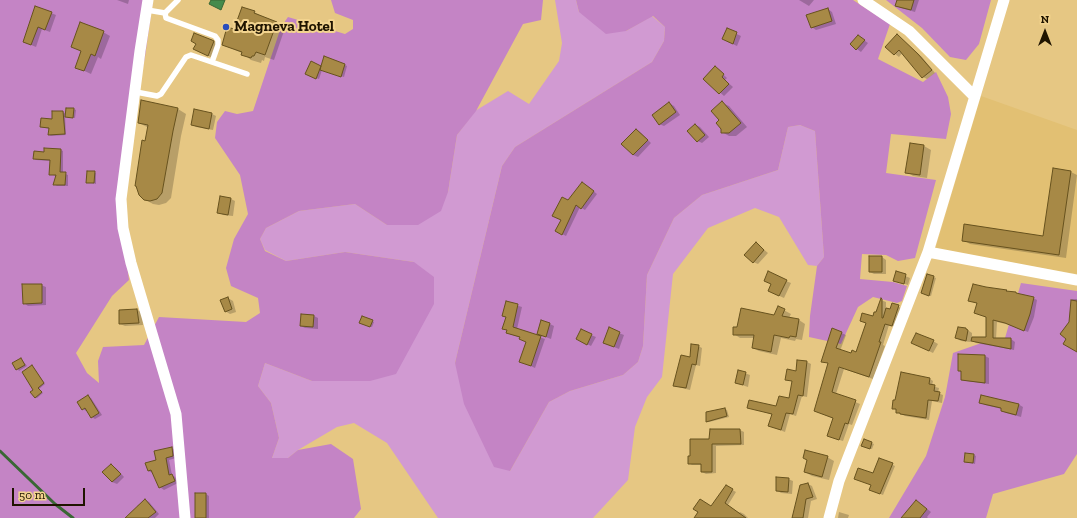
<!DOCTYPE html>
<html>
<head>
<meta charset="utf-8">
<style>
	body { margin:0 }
	#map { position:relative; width:1077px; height:518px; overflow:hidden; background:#e6c783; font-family:"Zilla Slab",serif }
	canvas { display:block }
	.north { position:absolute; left:1025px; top:12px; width:40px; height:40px; -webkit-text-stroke:3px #f3d48f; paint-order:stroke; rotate:0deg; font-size:11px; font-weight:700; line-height:16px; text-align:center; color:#1f1400 }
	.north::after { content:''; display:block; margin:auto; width:14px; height:18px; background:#1f1400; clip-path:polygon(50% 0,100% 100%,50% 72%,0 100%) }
	.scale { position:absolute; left:12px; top:488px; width:73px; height:18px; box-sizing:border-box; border:2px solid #1f1400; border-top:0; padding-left:5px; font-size:12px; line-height:14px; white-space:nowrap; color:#1f1400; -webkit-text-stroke:3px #f3d48f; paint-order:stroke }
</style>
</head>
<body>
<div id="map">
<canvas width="1077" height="518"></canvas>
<div class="north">N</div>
<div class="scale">50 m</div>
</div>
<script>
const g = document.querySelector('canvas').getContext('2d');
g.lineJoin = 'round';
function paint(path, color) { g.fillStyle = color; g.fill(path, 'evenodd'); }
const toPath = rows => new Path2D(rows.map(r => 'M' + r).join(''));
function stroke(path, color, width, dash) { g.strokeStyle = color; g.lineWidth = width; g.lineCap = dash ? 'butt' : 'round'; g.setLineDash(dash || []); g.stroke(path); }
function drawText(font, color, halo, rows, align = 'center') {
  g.font = font + ' "Zilla Slab",serif'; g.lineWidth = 4; g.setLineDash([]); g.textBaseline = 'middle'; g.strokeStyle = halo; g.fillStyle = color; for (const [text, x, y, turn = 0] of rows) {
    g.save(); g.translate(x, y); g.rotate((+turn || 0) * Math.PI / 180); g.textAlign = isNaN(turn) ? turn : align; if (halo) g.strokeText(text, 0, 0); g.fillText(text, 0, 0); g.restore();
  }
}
const built = toPath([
	[981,96,1077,130,1077,274,935,250]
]);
const green = toPath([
	[555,0,576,0,579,12,626,31,652,16,665,27,664,41,652,62,515,147,502,166,455,363,510,471,549,402,570,391,623,375,638,362,643,346,647,275,674,218,702,195,778,170,788,127,800,125,815,131,824,257,817,266,808,265,779,217,755,208,708,228,673,274,662,377,647,397,635,427,628,480,593,518,438,518,387,443,354,423,337,427,298,450,288,458,272,458,279,438,271,403,258,386,265,363,312,381,414,262,345,252,286,261,265,250,260,239,266,228,299,211,355,204,387,225,448,192,457,135,475,111,508,91,529,104,559,61,562,43]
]);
const forest = toPath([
	[0,0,153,0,145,57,118,190,129,280,112,296,76,353,87,373,99,383,98,361,103,347,144,345,159,317,246,322,260,313,258,298,231,286,226,268,234,239,248,214,240,175,215,138,217,122,225,111,237,114,253,111,281,27,288,17,345,34,353,29,353,20,335,13,331,0,543,0,541,20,523,24,476,111,457,135,448,192,441,211,418,225,387,225,355,204,299,211,266,228,260,239,265,251,286,261,345,252,414,262,434,277,434,304,396,374,370,381,312,381,265,363,258,386,271,403,279,438,272,458,288,458,298,450,331,444,353,459,361,509,354,518,0,518],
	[576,0,853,0,890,24,878,59,923,82,936,72,948,97,951,114,946,139,891,134,886,173,936,180,915,258,898,261,886,255,862,254,860,279,893,282,907,286,902,301,897,303,873,297,858,307,841,344,809,337,810,316,817,266,824,257,815,131,800,125,788,127,778,170,702,195,674,218,647,275,643,346,638,362,623,375,570,391,549,402,510,471,494,467,464,404,455,363,502,166,515,147,652,62,664,41,665,27,653,16,626,31,606,34,579,12],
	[886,0,991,0,979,44,966,60,950,57,922,28],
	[1021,283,1077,291,1077,454,1064,474,993,494,986,518,889,518,926,456,945,397,953,353,990,340,1005,338]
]);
const water = toPath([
	[211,0,225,0,221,10,209,4,211,0]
]);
const shadow = toPath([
	[117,0,129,0,128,4],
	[799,0,814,0,809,6],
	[898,0,919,0,915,12,901,8,896,6],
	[36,7,56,15,50,32,42,29,36,47,24,42],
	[828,9,832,12,836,24,816,30,812,27],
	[254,12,285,28,274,60,265,57,264,61,262,60,261,63,251,60,242,53,223,45,235,30],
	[728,30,741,36,737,46,728,42],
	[103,32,110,36,101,59,98,57,91,74,76,67,82,51,72,46],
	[897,35,922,57,935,73,927,79,923,77,903,52,899,57,886,47],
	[858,36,868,43,861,52,857,49],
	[212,40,217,43,213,58,199,52,197,44],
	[312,62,321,67,345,65,347,66,344,77,322,70,319,79,309,75],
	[715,67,727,78,725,80,733,87,724,96,704,78],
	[142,101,178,109,186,114,181,136,171,198,166,203,159,205,153,204,144,199,146,142,149,128,139,123],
	[669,103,674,106,680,115,664,126,659,124],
	[722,103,729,106,747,127,736,136,729,136,722,132,720,120],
	[74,109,76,110,75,118,65,116,66,135,51,136,49,135,50,129,41,127,53,121,63,112,66,114],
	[195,110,212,114,216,116,213,130,196,127,192,124],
	[696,125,700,127,709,137,702,143,698,141],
	[637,130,641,133,651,143,638,157,633,155],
	[911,144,924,146,931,150,927,178,913,176,907,172],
	[61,150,63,151,63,173,68,175,68,186,57,186,54,184,56,176,50,174,51,161,36,160,34,158,44,153],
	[1054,169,1071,172,1077,175,1066,258,970,244,963,240,1043,237],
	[94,172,96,173,96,184,87,182],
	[586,185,597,194,585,210,580,207,566,236,556,231,569,201],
	[221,197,231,199,235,201,233,216,223,215,218,212],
	[756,243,768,253,758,264,753,262],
	[882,257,886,260,886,274,874,274,870,272],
	[896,272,910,278,908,285,894,280],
	[928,275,936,278,931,296,924,294],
	[786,281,791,283,784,298,773,293],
	[41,285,46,287,46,305,28,306,24,303],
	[1006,291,1010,293,1033,298,1037,300,1034,317,1028,332,1010,325,997,322,996,339,1011,339,1015,342,1014,350,976,343,971,340,971,342,961,341,956,338,966,329,972,333,972,338,986,338,987,317,975,313,978,304,970,301],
	[228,298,233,301,236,312,230,314,225,311],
	[1072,299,1077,299,1077,326,1070,324],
	[881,300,886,302,886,309,891,311,893,304,903,309,896,328,889,325,883,345,885,346,873,379,844,369,836,394,860,404,852,425,849,424,843,441,833,438,834,419,815,411,829,364,823,361,833,329,846,335,840,351,852,354,857,353,873,317,876,313],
	[506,302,522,307,517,329,545,339,535,368,520,361,527,342,521,338,507,333,508,331,504,328,506,317,503,316],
	[778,307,791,314,789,318,799,320,805,324,802,340,796,339,795,341,781,338,777,355,759,351,753,348,755,338,740,338,734,334,737,328,774,316],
	[137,310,142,312,143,325,125,326,120,324],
	[314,316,318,318,318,329,305,328,301,326],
	[372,321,374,322,372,327,362,324],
	[550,324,554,326,551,339,538,334],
	[609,329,624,335,619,349,604,343],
	[591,335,596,337,591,346,581,341],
	[933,341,938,344,933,353,912,343],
	[698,346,702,348,700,366,696,365,690,390,678,387,674,385],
	[985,356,989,358,989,384,966,381,962,379,962,373,959,371],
	[21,359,27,366,19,371,14,364],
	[807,362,811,364,807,397,802,396,796,416,790,414,785,432,769,426,773,415,748,407,777,407,789,400,793,382,786,379,797,372],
	[32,366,45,384,39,389,43,393,37,398,35,397,34,390],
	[739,371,750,375,748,387,736,383],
	[930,379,933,381,932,386,939,388,938,393,943,395,942,403,932,401,929,420,905,416,897,412,897,410,893,408],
	[88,396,91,398,102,415,95,419,92,417,87,410,86,411,83,409],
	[980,402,1018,404,1023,407,1021,417,1006,413,1002,411,1002,409,985,405],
	[725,409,727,410,729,417,709,422,707,421],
	[740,430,744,432,744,445,716,446,716,473,706,474,702,472,702,465,692,465,689,463,710,440],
	[864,440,874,444,872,449,864,447],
	[172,448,175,450,176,458,169,460,172,475,175,477,178,483,164,490,160,487,153,473,148,471],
	[974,455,976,456,975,464,965,462],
	[827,457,834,461,829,480,812,476,805,472],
	[879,459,895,466,883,495,873,491,872,485,873,474],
	[111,465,116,468,124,477,117,484,112,482],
	[788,479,793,481,792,494,781,493,777,490],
	[808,484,812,486,817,499,811,501,808,518,793,518],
	[726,486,736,492,728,505,739,513,740,512,744,514,748,518,696,518,712,507],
	[206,494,209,496,209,518,196,518],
	[145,500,149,502,159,514,155,518,130,518,138,507,137,506],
	[921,504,931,512,927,517,928,518,907,518],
	[839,512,849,515,848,518,838,518]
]);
const stream = toPath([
	[0,451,55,504,73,518]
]);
const building = toPath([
	[897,0,914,0,911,10,895,6,897,0],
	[35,6,52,12,45,30,38,27,31,45,23,42,35,6],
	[242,7,255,11,254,13,277,22,265,55,256,52,254,56,252,56,251,58,241,55,242,52,222,45,227,27,234,29,242,7],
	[828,8,832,21,811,28,806,15,828,8],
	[80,22,104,31,95,56,91,54,84,71,75,68,81,51,71,47,80,22],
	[727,28,737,32,733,44,722,39,727,28],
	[194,33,212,40,214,41,208,56,193,49,196,44,191,41,194,33],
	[897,34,918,54,932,70,922,78,899,50,894,55,885,47,897,34],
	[858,35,865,40,856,50,850,44,858,35],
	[324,56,345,64,341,77,320,70,321,66,316,79,305,74,311,61,321,66,324,56],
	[715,66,724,74,722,77,729,84,719,94,703,79,715,66],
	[141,100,178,108,173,131,162,193,157,199,150,201,144,200,139,195,136,186,135,186,142,140,145,141,148,125,138,123,141,100],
	[722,101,741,123,729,133,721,133,721,129,716,123,719,120,711,111,722,101],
	[669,102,676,112,659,125,652,115,669,102],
	[66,108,74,108,73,118,65,117,66,108],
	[194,109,212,113,209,129,191,125,194,109],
	[52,111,63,111,65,134,48,135,49,128,40,127,41,118,52,119,52,111],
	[695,124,705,135,697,142,687,131,695,124],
	[636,129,648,140,633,155,621,144,636,129],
	[910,143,924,145,920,175,905,173,910,143],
	[44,148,61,149,60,172,66,172,65,185,53,185,56,175,49,175,50,160,33,159,34,151,44,152,44,148],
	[1053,168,1071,171,1059,255,962,241,964,224,1043,236,1053,168],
	[87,171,95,171,94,183,86,183,87,171],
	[582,182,594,191,581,209,576,205,562,235,555,231,561,220,552,216,562,197,568,200,582,182],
	[220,196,231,198,228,215,217,213,220,196],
	[756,242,764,250,753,263,744,255,756,242],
	[869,256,882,256,882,272,869,272,869,256],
	[768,271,787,280,779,296,768,291,771,284,764,281,768,271],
	[896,271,906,274,904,284,893,281,896,271],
	[927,274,934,276,929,296,921,293,927,274],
	[22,284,42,284,42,303,23,304,22,284],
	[973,284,986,287,1007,290,1006,291,1016,292,1016,293,1034,297,1030,314,1024,331,1005,323,993,320,993,338,1011,338,1011,349,971,341,972,337,986,337,986,317,974,313,977,303,968,301,973,284],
	[228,297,232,309,225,312,220,300,228,297],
	[881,298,882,299,882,318,883,318,886,308,890,309,892,303,899,305,892,326,885,324,879,342,881,342,869,377,839,367,832,392,856,400,848,424,845,423,839,440,827,436,833,418,814,411,828,363,821,362,832,328,842,332,836,348,851,353,852,350,856,352,866,323,860,321,862,313,873,316,874,312,876,312,881,298],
	[1071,300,1077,301,1077,352,1063,344,1066,339,1060,334,1069,322,1071,300],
	[506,301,518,304,513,327,541,336,531,366,519,362,526,342,519,339,520,337,506,333,507,330,502,329,506,317,502,316,506,301],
	[778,306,785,309,782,316,799,319,796,337,790,336,789,338,774,335,771,352,752,348,754,335,733,335,733,327,737,327,741,308,774,315,778,306],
	[137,309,139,323,119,324,119,310,137,309],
	[301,314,314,315,313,327,300,326,301,314],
	[362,316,373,320,370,327,359,323,362,316],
	[541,320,550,323,546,337,537,334,541,320],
	[609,327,620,332,614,347,603,343,609,327],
	[958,327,966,328,966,329,968,330,966,341,955,338,958,327],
	[581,329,592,334,587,345,576,339,581,329],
	[916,333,934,340,929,351,911,343,916,333],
	[691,344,699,345,696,365,692,364,686,388,673,386,681,355,690,357,691,344],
	[958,354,985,355,985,383,961,380,961,371,958,371,958,354],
	[21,358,25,365,16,370,12,363,21,358],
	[797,360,807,361,803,396,798,395,793,414,786,413,781,430,768,426,772,414,747,408,749,400,776,406,779,396,789,398,792,381,785,380,787,369,796,371,797,360],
	[32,365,44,383,38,388,42,392,35,398,30,392,33,390,22,372,32,365],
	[738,370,746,372,743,385,735,383,738,370],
	[901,372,930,378,929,384,935,385,934,391,940,392,938,401,928,400,926,418,900,414,900,413,896,413,896,409,892,409,893,400,895,400,901,372],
	[88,395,99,413,91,418,85,408,82,410,77,402,88,395],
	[981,395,1019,404,1016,415,1001,411,1001,408,979,403,981,395],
	[725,408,727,416,706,422,706,412,725,408],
	[710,429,740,429,741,444,712,444,712,472,701,472,701,464,688,464,688,456,690,456,690,439,709,439,710,429],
	[864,439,872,442,870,449,861,446,864,439],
	[172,447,173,456,166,458,169,475,172,474,175,481,159,488,151,470,148,471,145,463,156,460,154,451,172,447],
	[805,450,828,456,822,477,804,472,807,460,803,458,805,450],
	[965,453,974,454,973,463,964,462,965,453],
	[879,458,893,463,880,494,869,490,871,485,854,479,858,468,873,473,879,458],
	[111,464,121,474,112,482,102,472,111,464],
	[776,477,789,478,788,492,776,491,776,477],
	[808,483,813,497,806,499,803,518,792,518,800,485,808,483],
	[726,485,733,489,725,503,746,518,694,518,698,512,693,509,700,499,711,506,726,485],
	[195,493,206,493,206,518,195,518,195,493],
	[145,499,156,512,148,518,125,518,145,499],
	[916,500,927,509,920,518,901,518,916,500]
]);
const lane = toPath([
	[178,0,165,13,166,18,215,36,218,40,218,45,212,62],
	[147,10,165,13],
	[136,92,157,96,161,94,186,57,191,55,247,74]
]);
const street = toPath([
	[148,0,140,51,121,199,123,228,131,263,176,414,185,518],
	[863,0,909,31,974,96],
	[928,252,1004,0],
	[829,518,839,481,928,252,1077,280]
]);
const markers = [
	[226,27,4,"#294dbc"]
];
const poiNames = [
	["Magneva Hotel",234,27]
];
paint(built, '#e2c073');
paint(green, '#d19ad2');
paint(forest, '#c484c5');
paint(water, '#458b4c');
stroke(water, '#3a6735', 1);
paint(shadow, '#0003');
stroke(stream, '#3a6735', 3);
paint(building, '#a78946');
stroke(building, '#67521e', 1);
stroke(lane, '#fff', 5.5);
stroke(street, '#fff', 11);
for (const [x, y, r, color] of markers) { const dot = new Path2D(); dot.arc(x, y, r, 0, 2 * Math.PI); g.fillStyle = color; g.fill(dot); stroke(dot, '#f3d48f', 1.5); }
drawText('bold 15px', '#1f1400', '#f3d48f', poiNames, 'left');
</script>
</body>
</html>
